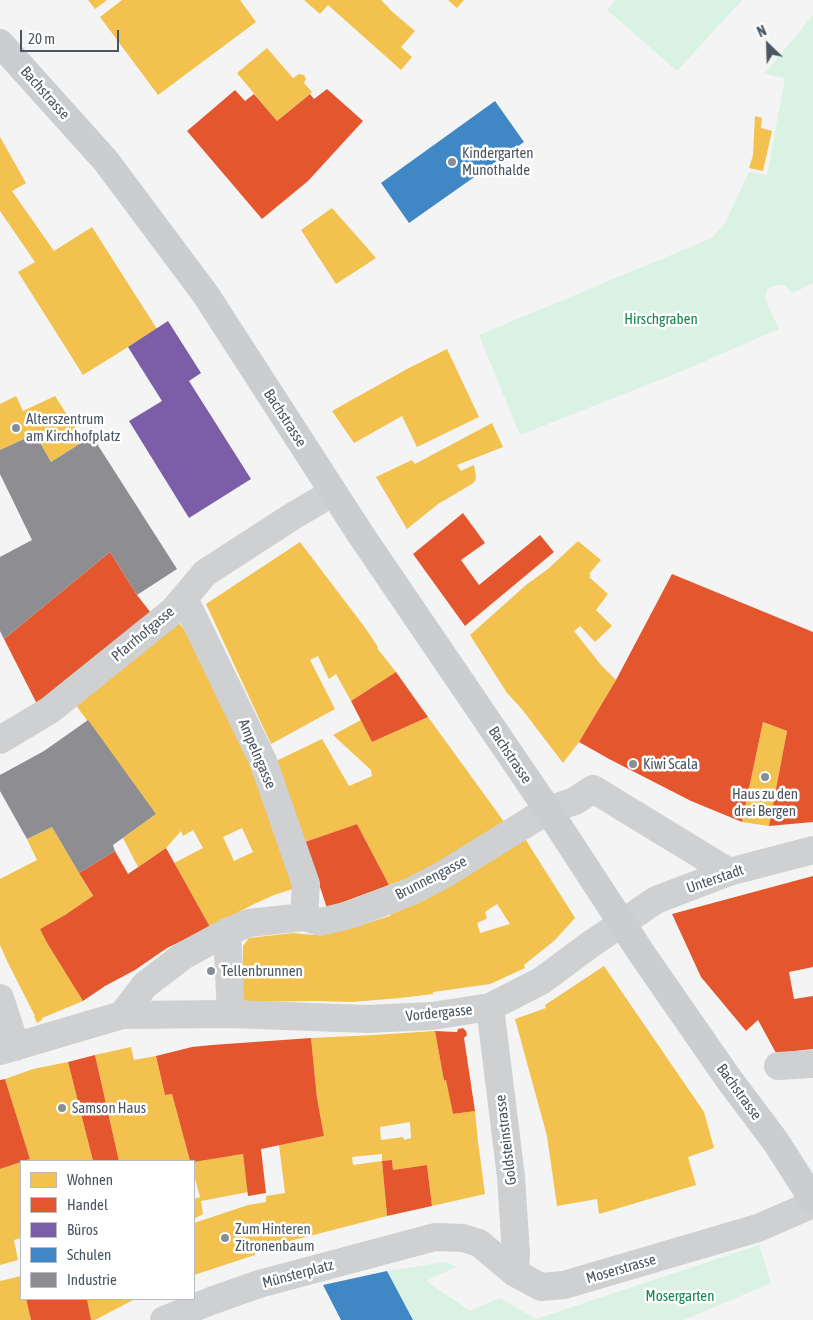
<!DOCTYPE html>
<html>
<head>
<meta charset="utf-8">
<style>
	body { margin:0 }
	#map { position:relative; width:813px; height:1320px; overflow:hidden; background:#f4f4f4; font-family:"Asap Condensed",sans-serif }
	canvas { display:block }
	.legend { position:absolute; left:20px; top:1160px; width:175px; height:140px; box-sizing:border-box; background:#fff; border:1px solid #b7bbc0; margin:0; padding:6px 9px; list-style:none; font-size:15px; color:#4a5661 }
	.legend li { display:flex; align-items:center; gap:10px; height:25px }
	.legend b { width:25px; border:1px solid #b7bbc0 }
	.north { position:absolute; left:743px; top:20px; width:50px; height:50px; -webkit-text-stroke:4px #fff; paint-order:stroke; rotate:336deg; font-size:14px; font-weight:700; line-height:20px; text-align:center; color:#4a5661 }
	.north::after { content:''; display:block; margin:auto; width:18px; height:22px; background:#4a5661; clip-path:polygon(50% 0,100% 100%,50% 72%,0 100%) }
	.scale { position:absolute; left:20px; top:30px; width:99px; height:22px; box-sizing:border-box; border:2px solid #4a5661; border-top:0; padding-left:6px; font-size:15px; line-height:18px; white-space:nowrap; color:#4a5661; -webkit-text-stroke:4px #fff; paint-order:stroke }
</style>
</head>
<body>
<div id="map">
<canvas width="813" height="1320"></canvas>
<ul class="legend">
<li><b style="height:14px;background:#f2c14e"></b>Wohnen</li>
<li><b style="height:14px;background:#e4572e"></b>Handel</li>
<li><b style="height:14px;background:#7b5ea7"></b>Büros</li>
<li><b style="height:14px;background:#3f88c5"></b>Schulen</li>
<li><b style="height:14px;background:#8d8d92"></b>Industrie</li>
</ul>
<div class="north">N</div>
<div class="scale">20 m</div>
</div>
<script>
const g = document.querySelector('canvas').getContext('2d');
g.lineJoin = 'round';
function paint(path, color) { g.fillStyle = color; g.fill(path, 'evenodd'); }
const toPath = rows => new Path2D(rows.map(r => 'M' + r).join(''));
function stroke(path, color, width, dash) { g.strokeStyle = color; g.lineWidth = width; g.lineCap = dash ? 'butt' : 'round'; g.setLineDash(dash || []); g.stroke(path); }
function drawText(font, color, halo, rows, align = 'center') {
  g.font = font + ' "Asap Condensed",sans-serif'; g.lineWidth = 5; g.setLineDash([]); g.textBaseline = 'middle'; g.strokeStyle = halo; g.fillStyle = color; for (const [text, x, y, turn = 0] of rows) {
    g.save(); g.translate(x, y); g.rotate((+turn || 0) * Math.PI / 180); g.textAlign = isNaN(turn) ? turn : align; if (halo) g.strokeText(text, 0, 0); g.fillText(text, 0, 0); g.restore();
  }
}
const green = toPath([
	[616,0,742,0,677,71,607,10],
	[813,15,813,283,793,293,784,285,776,285,767,289,765,298,768,306,779,329,687,369,520,435,479,335,712,238,725,223,749,172,767,175,785,78,764,74],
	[759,1245,771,1283,684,1320,413,1320,387,1271,446,1262,456,1267,426,1281,470,1311,500,1298,536,1319]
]);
const homes = toPath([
	[88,0,107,0,95,9],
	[122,0,240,0,256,22,158,95,100,17],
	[304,0,381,0,389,8,389,9,415,31,401,47,412,57,401,70,328,5,320,14],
	[448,0,464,0,457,8],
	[267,48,293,78,299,74,304,75,306,79,304,83,312,92,277,121,237,73],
	[755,116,762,118,761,128,772,131,763,171,749,168,753,155],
	[0,137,26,183,12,191,54,251,92,227,157,329,83,375,18,272,35,262,0,211],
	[332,208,376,258,336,284,301,230],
	[447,349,479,417,417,447,402,416,354,443,332,411,407,369],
	[16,396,23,411,55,396,84,441,51,462,35,434,0,450,0,404],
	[492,423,503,447,457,465,461,471,474,465,476,477,475,481,472,484,438,504,407,529,376,477,412,460,415,464],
	[578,541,601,560,589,574,591,576,589,577,608,594,596,610,612,626,595,642,580,626,574,631,601,665,616,680,579,742,563,763,521,708,507,693,470,635,526,585,548,569],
	[300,542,366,629,378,647,377,648,396,672,351,701,336,674,329,679,318,656,310,660,335,709,271,744,206,604],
	[178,622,199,647,232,718,296,888,274,895,252,905,210,927,174,863,203,848,193,830,183,836,181,831,166,848,138,867,123,838,156,814,75,704],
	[242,828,253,852,234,861,223,837],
	[428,717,505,823,449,863,389,885,357,824,305,842,276,761,322,739,349,786,372,776,371,770,333,735,361,720,372,742],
	[763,722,787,731,769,826,742,822],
	[52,827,93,897,65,915,40,929,47,943,83,1001,42,1018,43,1019,37,1023,34,1016,35,1016,8,963,0,945,0,879,37,860,27,839],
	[524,837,575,918,555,940,524,965,525,968,490,984,433,992,433,994,400,998,352,1002,315,1001,242,1002,243,946,249,938,293,933,313,935,345,930,390,916,390,915,421,900],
	[497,904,510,924,480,933,477,923,486,919,487,918,485,912],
	[604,966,704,1112,714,1148,688,1157,696,1185,599,1214,597,1199,557,1206,547,1136,515,1019,546,1008,545,1005],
	[435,1031,444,1081,447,1081,453,1114,475,1111,478,1142,485,1194,432,1206,427,1165,393,1170,392,1160,382,1161,382,1154,352,1157,353,1165,382,1161,387,1216,294,1240,255,1252,255,1255,194,1275,194,1223,248,1205,266,1202,266,1196,285,1193,279,1145,324,1136,317,1098,311,1038,374,1035],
	[410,1122,411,1138,404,1140,403,1137,381,1140,380,1127],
	[131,1047,134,1060,156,1056,165,1095,172,1094,190,1161,119,1161,95,1055],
	[68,1062,93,1161,25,1161,30,1159,5,1079,33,1069],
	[243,1154,248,1192,201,1201,203,1214,194,1219,194,1199,200,1197,194,1175,194,1162],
	[21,1162,21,1238,14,1240,18,1260,0,1265,0,1169],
	[21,1276,21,1299,26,1299,31,1320,0,1320,0,1281],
	[87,1299,135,1299,95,1320,91,1320]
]);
const shops = toPath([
	[327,89,363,121,308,181,262,219,187,131,235,90,245,101,254,94,277,121,310,94,314,99],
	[463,513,485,543,461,560,479,585,540,535,554,552,465,626,413,554],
	[110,552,137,595,151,613,39,708,4,639],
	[672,574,813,632,813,822,769,826,787,731,763,722,742,822,691,801,611,760,579,742,616,680],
	[396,672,428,717,372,742,351,701],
	[357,824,389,885,327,908,305,842],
	[166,848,210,927,167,948,135,970,105,986,83,1001,47,943,40,929,65,915,93,896,79,873,115,851,128,874],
	[813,876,813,967,789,972,794,999,813,996,813,1049,776,1053,758,1020,746,1031,701,977,672,914],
	[463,1028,466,1031,467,1035,464,1038,475,1111,453,1114,446,1080,444,1081,435,1031,457,1032,458,1029],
	[311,1038,317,1098,324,1136,261,1149,266,1193,248,1196,243,1154,194,1162,190,1161,172,1094,165,1095,156,1056,192,1047,212,1045],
	[95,1055,119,1161,93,1161,68,1062],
	[5,1079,30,1159,0,1169,0,1080],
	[392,1160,393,1170,427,1165,432,1206,387,1216,382,1161],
	[26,1299,87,1299,91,1320,31,1320]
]);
const offices = toPath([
	[168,321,201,373,189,381,251,479,189,518,129,421,162,401,128,347]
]);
const schools = toPath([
	[495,101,524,142,409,223,381,183],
	[387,1271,413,1320,341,1320,323,1285]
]);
const industry = toPath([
	[35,434,51,462,92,436,177,569,137,595,110,552,4,639,0,631,0,557,32,540,0,474,0,450],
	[88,720,156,814,113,845,115,851,79,873,52,827,27,839,0,791,0,775,44,751]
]);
const pedestrian = toPath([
	[227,932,231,1014],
	[0,998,16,1047],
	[490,1007,511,1177,516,1254,515,1273],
	[122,1015,145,985,183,956,227,932,249,923,304,917,320,922,353,914,410,892,441,876,548,810,575,801,593,789,729,872],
	[0,1051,122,1015,231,1014,367,1019,432,1016,490,1007,541,981,591,944,656,900,729,872,813,850],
	[778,1066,813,1064]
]);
const minor = toPath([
	[184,598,263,761,306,884,304,917],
	[0,740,50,710,173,611,205,573,293,516,332,493],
	[164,1320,211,1301,259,1284,435,1237,463,1238,479,1243,515,1273,541,1287,564,1285,758,1228,813,1204]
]);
const primary = toPath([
	[0,43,106,161,206,295,361,535,548,810,642,954,728,1078,776,1142,813,1200]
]);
const markers = [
	[452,162,5,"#868d94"],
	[16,428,5,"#868d94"],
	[633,764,5,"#868d94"],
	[765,777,5,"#868d94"],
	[211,971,5,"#868d94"],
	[62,1108,5,"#868d94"],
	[225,1238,5,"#868d94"]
];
const streetNames = [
	["Bachstrasse",45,93,48],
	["Bachstrasse",285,418,57],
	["Pfarrhofgasse",143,634,-40],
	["Ampelngasse",257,754,67],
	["Bachstrasse",510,755,56],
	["Brunnengasse",431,878,-27],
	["Unterstadt",715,879,-19],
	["Vordergasse",439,1013,-6],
	["Bachstrasse",739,1092,54],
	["Goldsteinstrasse",506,1140,-97],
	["Moserstrasse",621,1269,-16],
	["Münsterplatz",298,1274,-15]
];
const poiNames = [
	["Kindergarten",462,153],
	["Munothalde",462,170],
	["Alterszentrum",26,419],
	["am Kirchhofplatz",26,436],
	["Kiwi Scala",643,764],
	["Haus zu den",765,794,"center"],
	["drei Bergen",765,811,"center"],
	["Tellenbrunnen",221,971],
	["Samson Haus",72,1108],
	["Zum Hinteren",235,1229],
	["Zitronenbaum",235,1246]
];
const parkNames = [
	["Hirschgraben",661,319],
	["Mosergarten",680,1296]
];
paint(green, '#d9f2e3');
paint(homes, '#f2c14e');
paint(shops, '#e4572e');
paint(offices, '#7b5ea7');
paint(schools, '#3f88c5');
paint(industry, '#8d8d92');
stroke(pedestrian, '#ced0d2', 28);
stroke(minor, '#ced0d2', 28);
stroke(primary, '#caced1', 28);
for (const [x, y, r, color] of markers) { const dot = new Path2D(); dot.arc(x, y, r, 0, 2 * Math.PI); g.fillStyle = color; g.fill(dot); stroke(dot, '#fff', 2); }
drawText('15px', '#4a5661', '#fff', streetNames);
drawText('15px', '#4a5661', '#fff', poiNames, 'left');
drawText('15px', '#17864f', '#fff', parkNames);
</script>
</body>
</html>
